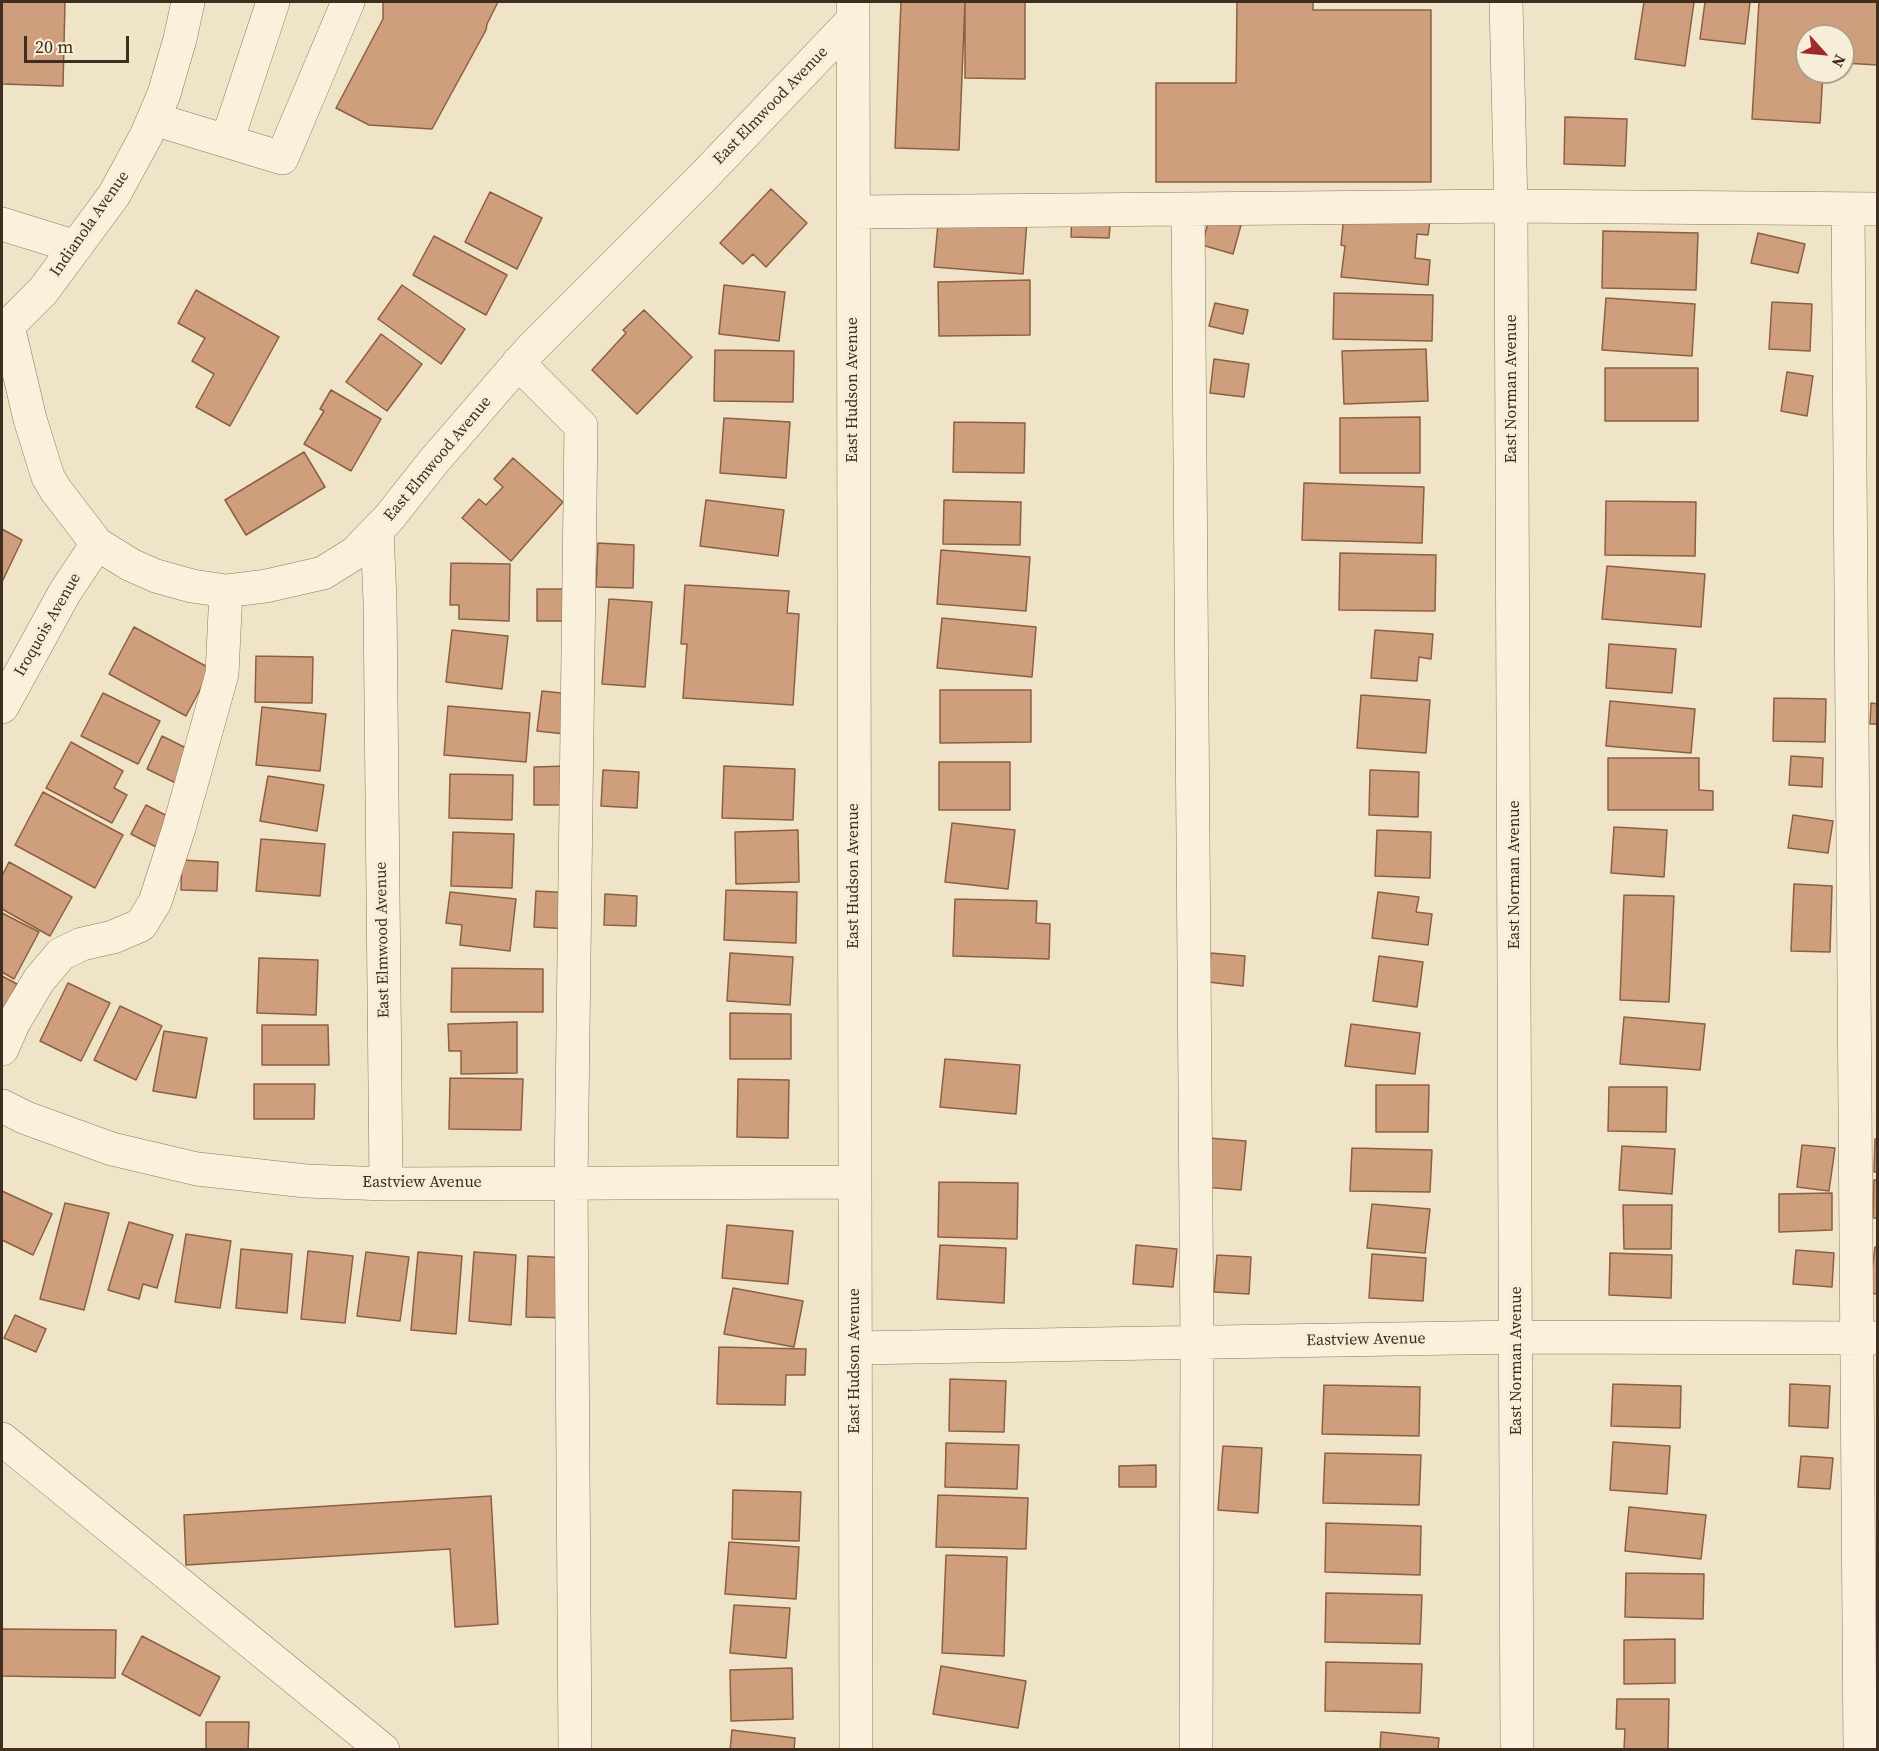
<!DOCTYPE html>
<html>
<head>
<meta charset="utf-8">
<style>
	body { margin:0 }
	#map { position:relative; width:1879px; height:1751px; overflow:hidden; background:#f0e4c8; font-family:"Source Serif 4",serif }
	canvas { display:block }
	.frame { position:absolute; inset:0; border:3px solid #3d2e20; pointer-events:none }
	.north { position:absolute; left:1795px; top:24px; width:60px; height:60px; box-sizing:border-box; background:#f7eed8; border:2px solid #ada18e; border-radius:50%; rotate:117deg; font-size:16px; font-weight:700; line-height:24px; text-align:center; color:#3d2e20 }
	.north::after { content:''; display:block; margin:auto; width:21px; height:27px; background:#9e2a2b; clip-path:polygon(50% 0,100% 100%,50% 72%,0 100%) }
	.scale { position:absolute; left:24px; top:36px; width:105px; height:27px; box-sizing:border-box; border:3px solid #3d2e20; border-top:0; padding-left:8px; font-size:18px; line-height:21px; white-space:nowrap; color:#3d2e20; -webkit-text-stroke:4px #f7eed8; paint-order:stroke }
</style>
</head>
<body>
<div id="map">
<canvas width="1879" height="1751"></canvas>
<div class="frame"></div>
<div class="north">N</div>
<div class="scale">20 m</div>
</div>
<script>
const g = document.querySelector('canvas').getContext('2d');
g.lineJoin = 'round';
function paint(path, color) { g.fillStyle = color; g.fill(path, 'evenodd'); }
const toPath = rows => new Path2D(rows.map(r => 'M' + r).join(''));
function stroke(path, color, width, dash) { g.strokeStyle = color; g.lineWidth = width; g.lineCap = dash ? 'butt' : 'round'; g.setLineDash(dash || []); g.stroke(path); }
function drawText(font, color, halo, rows, align = 'center') {
  g.font = font + ' "Source Serif 4",serif'; g.lineWidth = 6; g.setLineDash([]); g.textBaseline = 'middle'; g.strokeStyle = halo; g.fillStyle = color; for (const [text, x, y, turn = 0] of rows) {
    g.save(); g.translate(x, y); g.rotate((+turn || 0) * Math.PI / 180); g.textAlign = isNaN(turn) ? turn : align; if (halo) g.strokeText(text, 0, 0); g.fillText(text, 0, 0); g.restore();
  }
}
const building = toPath([
	[2,2,65,2,63,86,2,84,2,2],
	[383,2,498,2,487,24,486,30,432,129,369,125,336,108,383,19,383,2],
	[901,2,965,2,959,150,895,148,901,2],
	[965,2,1025,2,1025,79,965,78,965,2],
	[1237,2,1313,2,1313,10,1431,10,1431,182,1156,182,1156,83,1236,83,1237,2],
	[1644,2,1694,2,1685,66,1635,59,1644,2],
	[1705,2,1750,2,1745,44,1700,39,1705,2],
	[1759,2,1878,2,1878,65,1843,63,1843,36,1807,36,1807,72,1823,72,1820,123,1752,119,1759,2],
	[1565,117,1627,119,1625,166,1564,164,1565,117],
	[771,189,807,223,766,267,753,254,743,264,720,243,771,189],
	[490,192,542,218,517,269,465,242,490,192],
	[1345,205,1431,213,1428,235,1417,234,1415,258,1430,260,1428,285,1341,277,1345,246,1341,245,1345,205],
	[939,213,1027,220,1023,274,934,267,939,213],
	[1072,214,1111,215,1109,238,1071,237,1072,214],
	[1210,216,1241,225,1233,254,1202,245,1210,216],
	[1603,231,1698,233,1696,290,1602,288,1603,231],
	[1758,233,1805,244,1798,273,1751,263,1758,233],
	[434,236,507,275,486,315,413,275,434,236],
	[1030,280,1030,335,939,336,938,282,1030,280],
	[402,285,465,329,441,364,378,319,402,285],
	[724,285,785,292,779,341,719,334,724,285],
	[196,290,279,337,230,426,196,407,214,374,192,361,205,338,178,323,196,290],
	[1334,293,1433,295,1432,341,1333,339,1334,293],
	[1606,298,1695,304,1692,356,1602,350,1606,298],
	[1772,302,1812,304,1810,351,1769,349,1772,302],
	[1215,303,1248,310,1243,334,1209,326,1215,303],
	[644,310,692,357,637,414,592,370,626,333,623,330,644,310],
	[381,334,422,364,387,411,346,382,381,334],
	[1426,349,1428,401,1344,404,1342,351,1426,349],
	[715,350,794,351,793,402,714,401,715,350],
	[1214,359,1249,364,1244,397,1210,393,1214,359],
	[1605,368,1698,368,1698,421,1605,421,1605,368],
	[1787,372,1813,376,1807,416,1781,411,1787,372],
	[331,390,381,419,351,471,304,444,324,411,320,409,331,390],
	[1420,417,1420,473,1340,473,1340,418,1420,417],
	[724,418,790,422,786,478,720,473,724,418],
	[954,422,1025,423,1024,473,953,472,954,422],
	[304,452,325,487,246,535,225,500,304,452],
	[513,458,563,502,511,561,462,518,479,499,486,505,503,487,494,479,513,458],
	[1304,483,1424,487,1422,543,1302,540,1304,483],
	[706,500,784,510,778,556,700,546,706,500],
	[944,500,1021,502,1020,545,943,544,944,500],
	[1606,501,1696,502,1695,556,1605,555,1606,501],
	[2,529,22,540,2,582,2,529],
	[598,543,634,545,633,588,596,587,598,543],
	[941,550,1030,557,1026,611,937,604,941,550],
	[1340,553,1436,555,1435,611,1339,610,1340,553],
	[451,563,510,564,509,621,459,619,459,605,450,605,451,563],
	[1607,566,1705,574,1701,627,1602,619,1607,566],
	[685,585,789,591,787,613,799,614,793,705,683,698,687,644,681,644,685,585],
	[537,589,570,589,569,621,537,621,537,589],
	[609,599,652,602,645,687,602,684,609,599],
	[942,618,1036,627,1032,677,937,668,942,618],
	[134,627,211,669,186,716,109,674,134,627],
	[452,630,508,636,502,689,446,682,452,630],
	[1375,630,1433,634,1431,659,1419,657,1417,681,1371,678,1375,630],
	[1609,644,1676,649,1672,693,1606,688,1609,644],
	[256,656,313,657,312,703,255,702,256,656],
	[940,690,1031,690,1031,742,940,743,940,690],
	[542,691,571,694,565,734,537,731,542,691],
	[103,693,160,721,138,764,81,736,103,693],
	[1361,695,1430,700,1426,753,1357,748,1361,695],
	[1774,698,1826,699,1825,742,1773,741,1774,698],
	[1610,701,1695,709,1691,753,1606,746,1610,701],
	[1871,703,1878,704,1878,724,1870,724,1871,703],
	[448,706,530,713,526,762,444,755,448,706],
	[262,707,326,714,320,771,256,765,262,707],
	[162,736,194,752,178,784,147,769,162,736],
	[71,742,123,771,114,788,127,795,112,823,46,788,71,742],
	[1791,756,1823,758,1822,787,1789,785,1791,756],
	[1608,758,1699,758,1699,790,1713,791,1713,810,1608,810,1608,758],
	[939,762,1010,762,1010,810,939,810,939,762],
	[567,766,567,805,534,805,534,767,567,766],
	[724,766,795,769,793,820,722,818,724,766],
	[603,770,639,772,637,808,601,806,603,770],
	[1370,770,1419,772,1418,817,1369,815,1370,770],
	[450,774,513,775,512,820,449,818,450,774],
	[268,776,324,785,317,831,260,821,268,776],
	[43,792,123,835,95,888,15,845,43,792],
	[146,805,175,820,160,849,131,834,146,805],
	[1793,815,1833,821,1828,853,1788,848,1793,815],
	[952,823,1015,830,1008,889,945,882,952,823],
	[1614,827,1667,830,1664,877,1611,873,1614,827],
	[798,830,799,882,736,884,735,832,798,830],
	[1377,830,1431,832,1430,878,1375,876,1377,830],
	[453,832,514,834,512,888,451,886,453,832],
	[261,839,325,844,320,896,256,891,261,839],
	[182,860,218,862,217,891,181,890,182,860],
	[9,862,72,897,50,936,2,909,2,876,9,862],
	[1794,884,1832,886,1830,952,1791,951,1794,884],
	[726,890,797,892,796,943,724,940,726,890],
	[536,891,572,893,571,929,534,927,536,891],
	[450,892,516,899,510,951,460,945,462,925,446,923,450,892],
	[1378,892,1419,897,1416,912,1432,914,1428,945,1372,938,1378,892],
	[605,894,637,896,636,926,604,925,605,894],
	[1624,895,1674,896,1669,1002,1620,1000,1624,895],
	[955,899,1037,901,1036,923,1050,924,1049,959,953,956,955,899],
	[2,913,39,932,14,979,2,972,2,913],
	[730,953,793,957,790,1005,727,1001,730,953],
	[1211,953,1245,956,1243,986,1208,982,1211,953],
	[1379,956,1423,962,1417,1007,1373,1001,1379,956],
	[259,958,318,960,316,1015,257,1013,259,958],
	[452,968,543,969,543,1012,451,1012,452,968],
	[2,976,17,984,2,1014,2,976],
	[68,983,110,1003,81,1061,40,1041,68,983],
	[120,1006,162,1026,136,1080,94,1060,120,1006],
	[730,1013,791,1014,791,1059,730,1059,730,1013],
	[1624,1017,1705,1024,1700,1070,1620,1064,1624,1017],
	[517,1022,517,1073,461,1074,461,1051,449,1051,448,1024,517,1022],
	[1351,1024,1420,1033,1415,1074,1345,1066,1351,1024],
	[262,1025,328,1025,329,1065,262,1065,262,1025],
	[164,1031,207,1038,196,1098,153,1091,164,1031],
	[945,1059,1020,1065,1016,1114,940,1107,945,1059],
	[450,1078,523,1079,521,1130,449,1129,450,1078],
	[738,1079,789,1080,788,1138,737,1137,738,1079],
	[254,1084,315,1084,314,1119,254,1119,254,1084],
	[1376,1085,1429,1085,1428,1132,1376,1132,1376,1085],
	[1609,1087,1667,1087,1666,1132,1608,1131,1609,1087],
	[1209,1138,1246,1141,1241,1190,1204,1187,1209,1138],
	[1875,1139,1878,1139,1878,1172,1874,1172,1875,1139],
	[1802,1145,1835,1148,1829,1191,1797,1187,1802,1145],
	[1622,1146,1675,1149,1672,1194,1619,1190,1622,1146],
	[1352,1148,1432,1150,1430,1192,1350,1191,1352,1148],
	[1874,1180,1878,1180,1878,1218,1873,1218,1874,1180],
	[939,1182,1018,1183,1017,1239,938,1237,939,1182],
	[2,1191,52,1214,33,1255,2,1240,2,1191],
	[1832,1193,1832,1230,1779,1232,1779,1194,1832,1193],
	[65,1203,109,1213,84,1310,40,1299,65,1203],
	[1372,1204,1430,1209,1425,1253,1367,1248,1372,1204],
	[1623,1205,1672,1205,1671,1249,1624,1249,1623,1205],
	[129,1222,173,1235,157,1288,143,1284,139,1299,108,1290,129,1222],
	[727,1225,793,1231,788,1284,722,1278,727,1225],
	[186,1234,231,1241,220,1308,175,1302,186,1234],
	[940,1245,1006,1248,1004,1303,937,1299,940,1245],
	[1136,1245,1177,1249,1173,1287,1133,1284,1136,1245],
	[1875,1247,1878,1248,1878,1294,1869,1293,1875,1247],
	[241,1249,292,1254,287,1313,236,1308,241,1249],
	[1796,1250,1834,1253,1832,1287,1793,1284,1796,1250],
	[308,1251,353,1256,345,1323,301,1319,308,1251],
	[366,1252,409,1257,400,1321,357,1316,366,1252],
	[418,1252,462,1256,456,1334,411,1330,418,1252],
	[474,1252,516,1255,511,1325,469,1321,474,1252],
	[1610,1253,1672,1255,1671,1298,1609,1295,1610,1253],
	[1372,1254,1426,1258,1423,1301,1369,1298,1372,1254],
	[1217,1255,1251,1257,1249,1294,1214,1292,1217,1255],
	[528,1256,573,1258,571,1318,526,1317,528,1256],
	[733,1288,803,1301,794,1347,724,1334,733,1288],
	[15,1315,46,1329,36,1352,4,1338,15,1315],
	[719,1347,806,1349,805,1375,786,1375,785,1405,717,1404,719,1347],
	[950,1379,1006,1381,1004,1432,949,1431,950,1379],
	[1613,1384,1681,1386,1680,1428,1611,1426,1613,1384],
	[1790,1384,1830,1386,1828,1428,1789,1426,1790,1384],
	[1324,1385,1420,1387,1419,1436,1322,1434,1324,1385],
	[1613,1442,1670,1446,1667,1494,1610,1490,1613,1442],
	[946,1443,1019,1445,1017,1489,945,1487,946,1443],
	[1223,1446,1262,1448,1258,1513,1218,1510,1223,1446],
	[1325,1453,1421,1455,1419,1505,1323,1503,1325,1453],
	[1801,1456,1833,1458,1830,1489,1798,1487,1801,1456],
	[1156,1465,1156,1487,1119,1487,1119,1466,1156,1465],
	[733,1490,801,1492,799,1541,732,1539,733,1490],
	[938,1495,1028,1498,1026,1549,936,1547,938,1495],
	[491,1496,498,1624,455,1627,450,1549,186,1565,184,1515,491,1496],
	[1629,1507,1706,1515,1701,1559,1625,1551,1629,1507],
	[1326,1523,1421,1526,1420,1575,1325,1572,1326,1523],
	[729,1542,799,1547,796,1599,725,1594,729,1542],
	[946,1555,1007,1557,1004,1656,942,1653,946,1555],
	[1626,1573,1704,1574,1703,1619,1625,1617,1626,1573],
	[1326,1593,1422,1595,1420,1644,1325,1642,1326,1593],
	[734,1605,790,1608,786,1658,730,1653,734,1605],
	[2,1629,116,1630,115,1678,2,1676,2,1629],
	[142,1636,220,1677,200,1716,122,1674,142,1636],
	[1675,1639,1675,1683,1624,1684,1624,1640,1675,1639],
	[1326,1662,1422,1664,1420,1713,1325,1711,1326,1662],
	[941,1666,1026,1681,1018,1728,933,1714,941,1666],
	[792,1668,793,1719,731,1721,730,1670,792,1668],
	[1617,1699,1669,1699,1668,1750,1624,1749,1625,1729,1616,1729,1617,1699],
	[206,1722,249,1722,248,1750,206,1750,206,1722],
	[732,1730,795,1738,794,1750,730,1750,732,1730],
	[1381,1732,1439,1738,1438,1750,1380,1750,1381,1732]
]);
const minor = toPath([
	[853,2,856,1750],
	[1506,2,1511,206,1517,1750],
	[154,119,282,158,348,2],
	[227,141,273,2],
	[1188,209,1197,1343,1196,1750],
	[1848,209,1860,1750],
	[853,212,1511,206,1878,209],
	[2,224,76,247],
	[8,326,30,419,48,477,55,489,97,544,131,565,156,576,192,586,226,591,266,586,323,573,355,553,377,530],
	[2,330,8,326,43,291,114,195,146,136,164,94,180,39,188,2],
	[518,363,581,426,571,1183,575,1750],
	[2,707,65,592,97,544],
	[2,1049,14,1022,39,980,61,954,82,944,113,937,141,925,155,902,179,828,222,674,226,591],
	[2,1106,26,1118,112,1149,197,1169,306,1181,386,1184,855,1182],
	[386,1184,380,601,377,530,388,519,434,461,529,351,703,177,852,21],
	[855,1348,1517,1337,1878,1338],
	[2,1439,383,1750]
]);
const streetNames = [
	["East Elmwood Avenue",771,106,-46],
	["Indianola Avenue",90,224,-55],
	["East Norman Avenue",1512,389,-90],
	["East Hudson Avenue",853,390,-90],
	["East Elmwood Avenue",438,459,-50],
	["Iroquois Avenue",48,625,-60],
	["East Norman Avenue",1515,875,-90],
	["East Hudson Avenue",854,876,-90],
	["East Elmwood Avenue",383,940,-91],
	["Eastview Avenue",422,1183],
	["Eastview Avenue",1366,1340,-1],
	["East Hudson Avenue",855,1361,-90],
	["East Norman Avenue",1517,1361,-90]
];
paint(building, '#cf9f7d');
stroke(building, '#8d5f41', 1.5);
stroke(minor, '#8d765c', 34);
stroke(minor, '#faf1dc', 33);
drawText('16px', '#3d2e20', '#f7eed8', streetNames);
</script>
</body>
</html>
